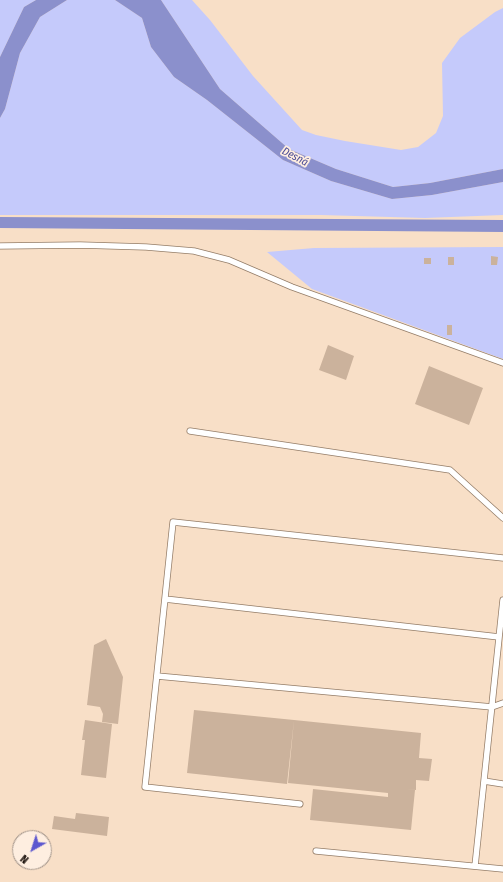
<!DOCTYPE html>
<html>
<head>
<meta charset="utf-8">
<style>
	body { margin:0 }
	#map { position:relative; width:503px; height:882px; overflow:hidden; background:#f8dfc7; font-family:"Fira Sans Condensed",sans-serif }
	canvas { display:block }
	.north { position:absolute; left:12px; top:830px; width:40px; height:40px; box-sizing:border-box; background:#feeee0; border:1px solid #a09288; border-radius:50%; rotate:219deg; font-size:11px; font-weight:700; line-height:16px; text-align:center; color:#120904 }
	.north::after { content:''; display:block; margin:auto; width:14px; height:18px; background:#5c57cf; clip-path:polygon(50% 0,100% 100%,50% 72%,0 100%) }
</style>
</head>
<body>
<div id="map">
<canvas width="503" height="882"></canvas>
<div class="north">N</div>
</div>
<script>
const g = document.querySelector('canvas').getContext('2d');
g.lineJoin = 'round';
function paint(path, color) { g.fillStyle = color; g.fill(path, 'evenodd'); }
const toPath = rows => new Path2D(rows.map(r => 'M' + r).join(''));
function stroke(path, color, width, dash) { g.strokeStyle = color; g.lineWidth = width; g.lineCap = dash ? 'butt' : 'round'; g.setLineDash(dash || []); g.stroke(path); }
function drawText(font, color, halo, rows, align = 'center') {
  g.font = font + ' "Fira Sans Condensed",sans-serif'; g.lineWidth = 3.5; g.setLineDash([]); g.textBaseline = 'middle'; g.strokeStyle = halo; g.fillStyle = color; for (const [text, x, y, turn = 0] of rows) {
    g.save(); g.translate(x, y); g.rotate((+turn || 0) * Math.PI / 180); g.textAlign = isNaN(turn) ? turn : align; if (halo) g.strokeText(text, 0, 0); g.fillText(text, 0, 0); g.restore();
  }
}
const green = toPath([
	[0,0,36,0,24,7,0,57],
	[67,0,115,0,142,18,151,47,174,77,207,100,283,160,331,181,392,199,432,195,503,182,503,215,425,218,321,215,0,215,0,118,5,109,20,53,40,17],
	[161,0,192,0,210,20,253,76,302,130,316,135,345,141,401,150,418,147,436,133,443,116,442,63,460,38,495,12,503,8,503,169,430,183,393,187,336,169,289,149,220,89],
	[503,247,503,359,312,289,267,252,314,248]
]);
const water = toPath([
	[36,0,67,0,40,17,20,53,5,109,0,118,0,57,24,7],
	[115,0,161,0,220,89,289,149,336,169,393,187,430,183,503,169,503,182,432,195,392,199,331,181,283,160,207,100,174,77,151,47,142,18],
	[0,217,503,220,503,232,0,228]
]);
const building = toPath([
	[491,256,498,257,497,265,491,265],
	[448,257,454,257,454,265,448,265],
	[424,258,431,258,431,264,424,264],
	[447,325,452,325,452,335,447,335],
	[328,345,354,356,346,380,319,370],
	[429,366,483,388,469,425,415,404],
	[106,639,123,677,118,724,102,722,103,714,100,707,87,705,94,645],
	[194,710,294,720,287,784,187,773],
	[85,720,112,724,106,778,81,775,85,740,82,740],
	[294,720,421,733,419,758,432,759,429,781,416,780,416,790,404,789,415,790,411,830,310,820,313,789,388,797,388,793,288,783],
	[76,813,109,817,107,836,52,829,54,816,75,819]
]);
const service = toPath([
	[0,246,80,245,146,247,194,251,229,260,292,287,503,363],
	[190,431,450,470,503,518],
	[165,599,499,637],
	[157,676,492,707,503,703],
	[484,781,503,784],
	[300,804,145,787,173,522,503,558],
	[316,851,503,869],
	[475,866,503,600]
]);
const waterNames = [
	["Desná",295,157,28]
];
paint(green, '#c5cafb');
paint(water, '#8b90cc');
paint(building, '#cbb29c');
stroke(service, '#947d68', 7);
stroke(service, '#fff', 5.5);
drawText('italic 11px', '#4a4b95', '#feeee0', waterNames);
</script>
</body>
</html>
